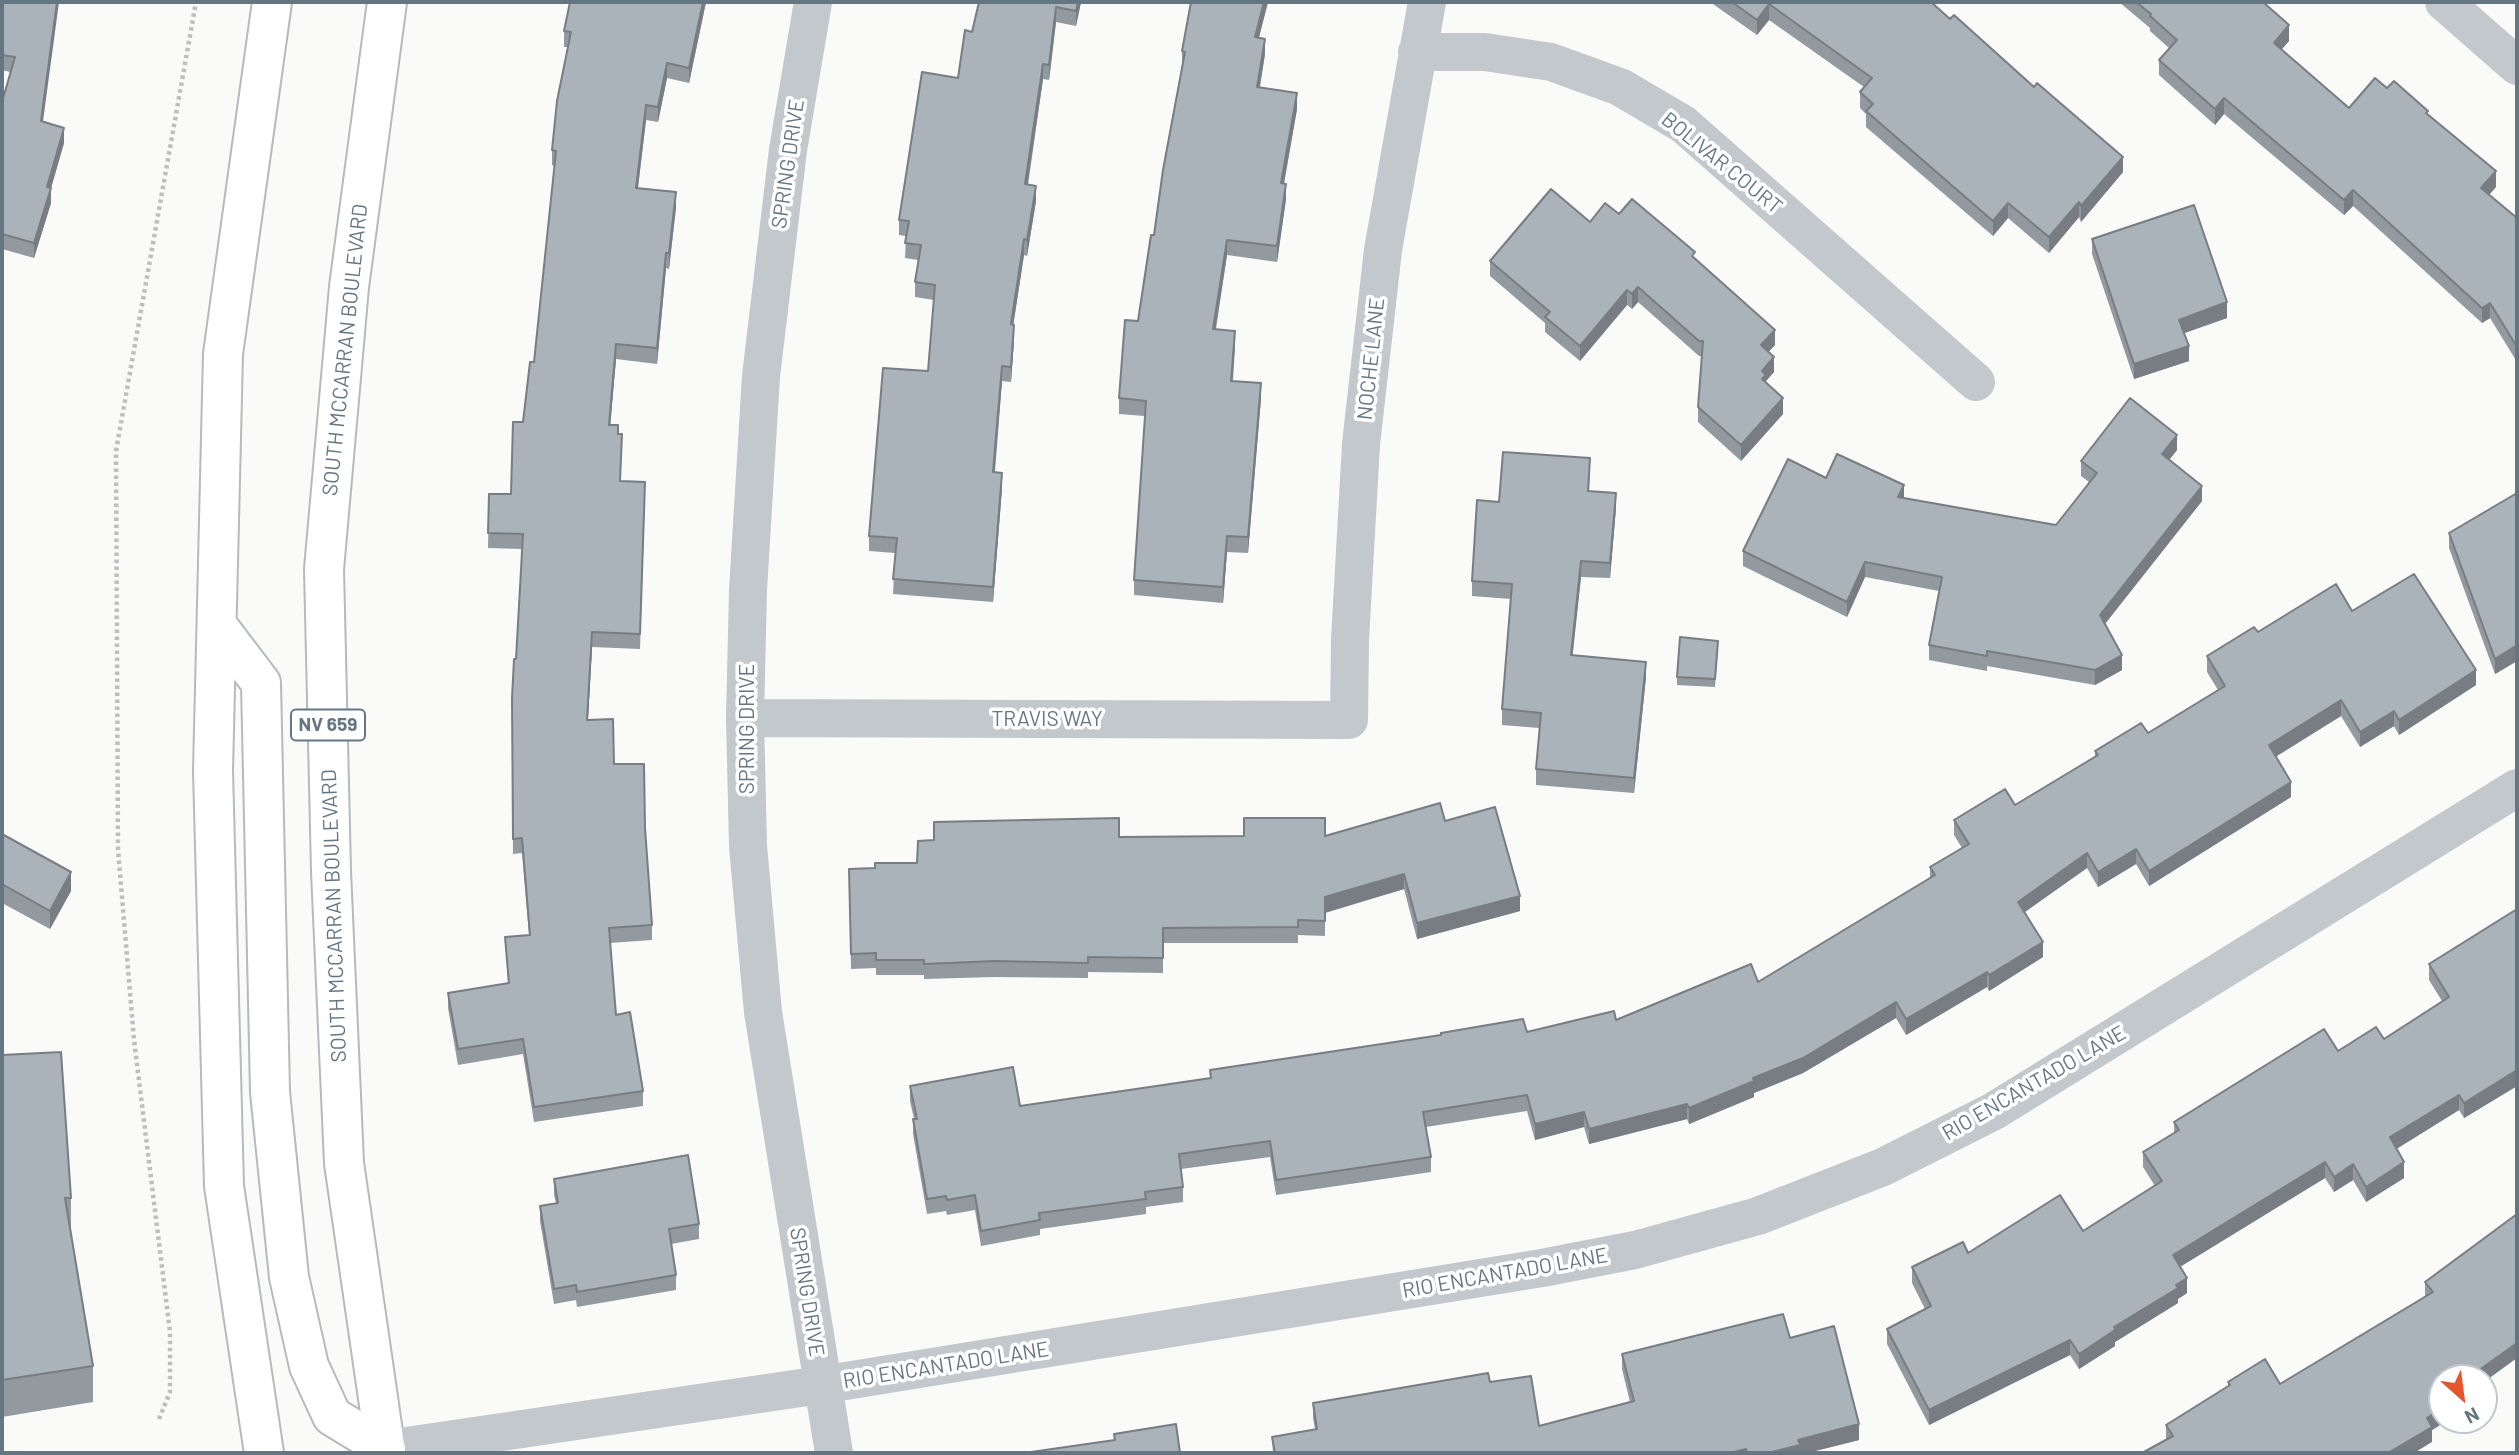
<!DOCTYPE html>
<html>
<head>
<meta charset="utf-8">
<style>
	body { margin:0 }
	#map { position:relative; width:2519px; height:1455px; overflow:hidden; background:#fafaf8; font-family:Barlow,sans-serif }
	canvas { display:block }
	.frame { position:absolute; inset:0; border:4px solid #657683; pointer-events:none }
	.north { position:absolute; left:2428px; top:1364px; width:70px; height:70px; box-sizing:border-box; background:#fff; border:2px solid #c1c8cd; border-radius:50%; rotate:152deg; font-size:19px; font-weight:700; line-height:28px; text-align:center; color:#657683 }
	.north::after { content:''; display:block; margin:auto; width:24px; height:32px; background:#e4572e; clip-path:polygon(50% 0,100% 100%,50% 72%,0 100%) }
</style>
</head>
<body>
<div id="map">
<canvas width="2519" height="1455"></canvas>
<div class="frame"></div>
<div class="north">N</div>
</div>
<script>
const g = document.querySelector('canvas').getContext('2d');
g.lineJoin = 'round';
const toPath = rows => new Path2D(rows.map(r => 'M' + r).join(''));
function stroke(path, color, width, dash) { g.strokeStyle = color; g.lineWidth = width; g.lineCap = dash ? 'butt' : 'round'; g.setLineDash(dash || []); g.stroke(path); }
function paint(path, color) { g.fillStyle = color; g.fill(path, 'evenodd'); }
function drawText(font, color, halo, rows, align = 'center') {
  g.font = font + ' Barlow,sans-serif'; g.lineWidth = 7; g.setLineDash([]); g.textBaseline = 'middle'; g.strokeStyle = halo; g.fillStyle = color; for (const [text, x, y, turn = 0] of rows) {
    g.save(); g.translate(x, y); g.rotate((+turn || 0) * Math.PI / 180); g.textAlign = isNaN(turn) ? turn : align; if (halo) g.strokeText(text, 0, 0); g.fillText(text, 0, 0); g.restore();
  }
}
const path = toPath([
	[159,1419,170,1392,170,1332,134,1040,118,849,116,451,196,2]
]);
const minor = toPath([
	[813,2,788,150,761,376,748,590,745,718,748,846,763,1012,834,1453],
	[2444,2,2517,66],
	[1417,52,1485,52,1551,62,1620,87,1683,124,1976,382],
	[745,718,1349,720,1350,640,1361,444,1383,250,1427,2],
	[386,1449,821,1385,1542,1268,1635,1250,1758,1216,1883,1167,1994,1111,2517,788]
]);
const major = toPath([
	[217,625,261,683,270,1092,289,1277,309,1366,332,1416,386,1449],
	[264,1453,224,1186,213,771,223,354,272,2],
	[386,1453,344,1163,331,871,324,569,349,287,387,2]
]);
const wall = toPath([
	[2,2,43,121,64,143,51,188,51,203,34,258,2,249,2,102,10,72,2,70],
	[570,2,706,2,689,83,667,78,658,122,646,120,638,188,676,207,669,269,666,268,657,364,616,359,610,425,618,434,622,449,620,481,645,497,640,649,592,647,588,720,614,764,645,828,652,925,652,940,610,943,616,1015,643,1091,643,1106,534,1122,523,1054,458,1065,448,1008,448,993,508,984,505,937,529,935,522,853,513,854,512,698,516,659,522,549,488,548,489,494,511,494,534,362,555,166,552,165,552,150,568,47,564,47,564,31],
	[979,2,1081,2,1076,26,1056,22,1049,80,1043,79,1028,185,1036,201,1027,256,1024,255,1013,325,1014,340,1011,382,1002,381,995,472,1002,488,993,602,893,594,895,553,869,551,869,536,928,371,934,300,915,297,915,282,918,260,905,258,906,236,899,235,899,220,958,78,972,32],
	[1191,2,1268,2,1259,38,1265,54,1260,87,1297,109,1284,184,1286,199,1277,262,1227,255,1216,329,1235,346,1233,381,1261,398,1248,553,1227,552,1223,603,1134,595,1134,580,1145,416,1119,414,1119,398,1138,321,1154,235,1182,65,1182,51],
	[1710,2,1931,2,2123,172,2081,222,2079,217,2049,253,2008,218,1993,236,1866,127,1866,114,1860,108,1860,92,1864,87,1769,20,1757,35],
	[2119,2,2263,2,2289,41,2281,50,2349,108,2387,88,2428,115,2496,187,2489,195,2517,218,2517,362,2490,318,2482,323,2353,206,2344,215,2224,114,2215,125,2159,75,2159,60,2169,48,2150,31,2150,28],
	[1619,214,1695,260,1775,345,1768,352,1774,372,1766,381,1766,383,1783,414,1741,461,1698,422,1698,407,1702,356,1699,356,1638,302,1632,309,1627,305,1580,361,1545,332,1545,323,1490,276,1490,261,1590,222],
	[2092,239,2227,318,2184,333,2189,361,2134,379,2092,254],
	[2177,450,2169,460,2202,501,2105,624,2122,670,2095,685,1987,666,1987,671,1929,660,1929,645,1939,591,1865,577,1847,617,1743,566,1743,551,1826,478,1904,498,2056,525,2089,482,2081,476,2081,461],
	[1590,473,1589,491,1616,508,1610,578,1581,577,1572,655,1646,677,1634,793,1536,785,1536,769,1539,728,1502,725,1502,709,1511,599,1472,596,1472,581,1499,502],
	[2517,493,2517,661,2495,674,2449,548,2449,533],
	[2352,611,2476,685,2399,735,2394,726,2360,747,2341,716,2276,756,2291,797,2149,886,2136,864,2098,887,2087,868,2024,912,2043,957,1989,991,1987,987,1906,1035,1896,1018,1803,1073,1754,1093,1754,1097,1689,1124,1687,1119,1589,1144,1584,1127,1535,1140,1527,1111,1426,1127,1431,1157,1431,1172,1276,1195,1270,1157,1181,1169,1183,1187,1183,1202,1146,1207,1146,1214,1040,1229,1040,1235,981,1246,975,1210,947,1215,946,1211,927,1214,913,1134,913,1119,914,1119,910,1101,910,1086,1020,1106,1210,1078,1210,1070,1527,1032,1616,1020,1758,982,1930,878,1930,867,1962,848,1954,835,1954,820,2015,805,2095,757,2095,751,2148,733,2218,690,2207,672,2207,656,2258,632],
	[1718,649,1715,687,1677,685,1677,677],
	[1445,821,1520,911,1417,939,1404,889,1325,912,1325,936,1298,935,1298,943,1163,943,1163,973,1088,972,1088,978,995,977,924,979,924,975,876,975,876,968,851,969,849,869,875,868,1119,837,1325,836],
	[2,834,71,891,50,929,2,903],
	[2517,909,2517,1086,2464,1118,2459,1110,2396,1149,2404,1178,2366,1202,2353,1180,2334,1192,2325,1178,2180,1267,2187,1293,2178,1299,2178,1303,2115,1342,2115,1346,2079,1369,2070,1355,1929,1425,1887,1344,1887,1329,1925,1309,1912,1283,1912,1267,1968,1253,2083,1231,2155,1186,2143,1167,2143,1152,2174,1134,2174,1122,2338,1051,2384,1039,2442,1001,2429,980,2429,964],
	[2,1055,71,1198,71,1233,93,1366,93,1402,2,1417],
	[554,1179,699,1224,699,1239,671,1244,676,1275,676,1290,577,1307,576,1300,554,1304,540,1221,540,1206,556,1203,554,1195],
	[2517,1214,2442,1378,2442,1420,2448,1420,2432,1430,2432,1442,2166,1440,2166,1425,2228,1387,2228,1382,2280,1384,2425,1296,2425,1282],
	[1790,1338,1859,1440,1807,1453,1273,1453,1272,1437,1315,1429,1313,1418,1313,1403,1490,1382,1539,1426,1630,1402,1622,1369,1622,1354]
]);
const shadedWall = toPath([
	[57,2,59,2,41,136,41,121],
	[703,2,706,2,689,83,689,68],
	[1078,2,1081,2,1076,26,1076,11],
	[1264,2,1268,2,1255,52,1255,37],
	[1769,4,1769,20,1757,35,1757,20],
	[1056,7,1056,22,1049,80,1049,65],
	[2289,25,2289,41,2274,58,2274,43],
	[1265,39,1265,54,1257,102,1257,87],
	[667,63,667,78,658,122,658,107],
	[1043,64,1043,79,1025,200,1025,184],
	[1297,93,1297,109,1281,199,1281,183],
	[2224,98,2224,114,2215,125,2215,109],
	[646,105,646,120,636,203,636,188],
	[64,128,64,143,47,202,47,187],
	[2123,157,2123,172,2081,222,2081,206],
	[2496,171,2496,187,2481,204,2481,188],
	[1286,184,1286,199,1277,262,1277,246],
	[1036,186,1036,201,1027,256,1027,240],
	[51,188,51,203,34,258,34,243],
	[2353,190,2353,206,2344,215,2344,200],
	[676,192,676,207,669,269,669,253],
	[2079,202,2079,217,2049,253,2049,237],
	[2008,203,2008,218,1993,236,1993,221],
	[1024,239,1024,255,1011,340,1011,324],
	[1227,240,1227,255,1213,344,1213,329],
	[666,253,666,268,657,364,657,348],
	[1638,287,1638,302,1632,309,1632,294],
	[1627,290,1627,305,1580,361,1580,346],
	[2227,302,2227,318,2179,335,2179,320],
	[2490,303,2490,318,2482,323,2482,308],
	[1014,325,1014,340,1011,382,1011,367],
	[1775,330,1775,345,1761,360,1761,345],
	[1235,331,1235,346,1231,396,1231,381],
	[616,344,616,359,609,440,609,425],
	[2189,346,2189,361,2134,379,2134,364],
	[1774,357,1774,372,1766,381,1766,390,1762,395,1762,371],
	[1002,366,1002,381,993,488,993,472],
	[1261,383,1261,398,1248,553,1248,537],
	[1783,398,1783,414,1741,461,1741,445],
	[2177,435,2177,450,2162,469,2162,454],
	[1002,473,1002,488,993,602,993,587],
	[1904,485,1904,501,1898,497],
	[2202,486,2202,501,2100,630,2100,615],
	[1616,493,1616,508,1610,578,1610,563],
	[1227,536,1227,552,1223,603,1223,587],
	[1581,561,1581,577,1571,671,1571,655],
	[1865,562,1865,577,1847,617,1847,602],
	[592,632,592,647,587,735,587,720],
	[2517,645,2517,661,2495,674,2495,659],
	[2122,655,2122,670,2095,685,2095,670],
	[1646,662,1646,677,1634,793,1634,778],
	[2476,670,2476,685,2399,735,2399,720],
	[2341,700,2341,716,2269,761,2269,745],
	[2394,711,2394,726,2360,747,2360,732],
	[2291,782,2291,797,2149,886,2149,871],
	[2136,849,2136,864,2098,887,2098,872],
	[2087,853,2087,868,2018,917,2018,902],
	[71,872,71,891,50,929,50,911],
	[1404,874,1404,889,1325,913,1325,897],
	[1520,896,1520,911,1417,939,1417,923],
	[2043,942,2043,957,1989,991,1989,975],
	[1987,972,1987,987,1906,1035,1906,1019],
	[1896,1002,1896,1018,1803,1073,1754,1093,1754,1097,1689,1124,1689,1108,1753,1078],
	[2517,1070,2517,1086,2464,1118,2464,1103],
	[2459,1095,2459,1110,2390,1153,2390,1137],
	[1687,1104,1687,1119,1589,1144,1589,1129],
	[1584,1112,1584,1127,1535,1140,1535,1124],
	[2325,1162,2325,1178,2173,1271,2173,1255],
	[2404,1162,2404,1178,2366,1202,2366,1187],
	[2353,1164,2353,1180,2334,1192,2334,1177],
	[2187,1278,2187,1293,2178,1299,2178,1303,2115,1342,2115,1346,2079,1369,2079,1354,2114,1327],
	[2070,1340,2070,1355,1929,1425,1929,1410],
	[2517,1343,2517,1358,2484,1382,2484,1378,2468,1378],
	[2442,1408,2442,1420,2448,1420,2432,1430,2432,1442,2414,1453,2388,1453,2427,1418],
	[1859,1424,1859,1440,1807,1453,1768,1453,1798,1440],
	[1746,1449,1746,1453,1730,1453]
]);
const building = toPath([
	[2,2,57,2,41,121,64,128,47,187,51,188,34,243,2,234,2,102,15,57,2,55,2,2],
	[570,2,703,2,689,68,667,63,658,107,646,105,636,188,676,192,669,253,666,253,657,348,616,344,609,425,618,425,618,434,622,434,620,481,645,482,640,634,592,632,587,720,613,719,614,764,644,764,645,828,652,925,609,928,616,1015,630,1012,643,1091,534,1107,523,1039,458,1049,448,993,509,983,505,937,530,935,522,838,513,839,512,698,514,659,516,659,523,534,488,533,489,494,511,494,513,422,523,422,530,362,534,362,556,151,552,150,557,101,571,32,564,31,570,2],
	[979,2,1078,2,1076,11,1056,7,1049,65,1043,64,1025,184,1036,186,1027,240,1024,239,1011,324,1014,325,1011,367,1002,366,993,472,1002,473,993,587,893,579,897,538,869,536,883,368,928,371,935,285,915,282,921,245,905,243,909,221,899,220,922,72,958,78,965,30,972,32,979,2],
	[1191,2,1264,2,1255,37,1265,39,1257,87,1297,93,1281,183,1286,184,1277,246,1227,240,1213,329,1235,331,1231,381,1261,383,1248,537,1227,536,1223,587,1134,580,1146,401,1119,398,1125,320,1138,321,1151,235,1154,235,1163,170,1185,52,1182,51,1191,2],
	[1732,2,1931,2,1950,19,1954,15,2034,87,2037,83,2123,157,2081,206,2079,202,2049,237,2008,203,1993,221,1866,111,1873,104,1860,92,1872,78,1769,4,1757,20,1732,2],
	[2136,2,2263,2,2289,25,2274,43,2349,108,2375,78,2387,88,2394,81,2428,111,2426,113,2496,171,2481,188,2517,218,2517,347,2490,303,2482,308,2353,190,2344,200,2224,98,2215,109,2159,60,2177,40,2150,16,2151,14,2136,2],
	[1551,189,1590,222,1605,203,1619,214,1632,199,1695,252,1692,256,1775,330,1761,345,1774,357,1762,371,1766,375,1762,379,1783,398,1741,445,1698,407,1703,341,1699,341,1638,287,1632,294,1627,290,1580,346,1545,317,1550,312,1490,261,1551,189],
	[2194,205,2227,302,2179,320,2189,346,2134,364,2092,239,2194,205],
	[2130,398,2177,435,2162,454,2202,486,2100,615,2122,655,2095,670,1987,651,1987,656,1929,645,1942,577,1865,562,1847,602,1743,551,1788,459,1826,478,1837,454,1904,485,1898,497,2056,525,2097,473,2081,461,2130,398],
	[1503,452,1590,458,1588,491,1616,493,1610,563,1581,561,1571,655,1646,662,1634,778,1536,769,1541,713,1502,709,1512,584,1472,581,1477,500,1499,502,1503,452],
	[2517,493,2517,645,2495,659,2449,533,2517,493],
	[2414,574,2476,670,2399,720,2394,711,2360,732,2341,700,2269,745,2291,782,2149,871,2136,849,2098,872,2087,853,2018,902,2043,942,1989,975,1987,972,1906,1019,1896,1002,1803,1058,1753,1078,1754,1081,1689,1108,1687,1104,1589,1129,1584,1112,1535,1124,1527,1095,1423,1112,1431,1157,1276,1180,1270,1141,1179,1154,1183,1187,1145,1192,1146,1199,1039,1213,1040,1220,981,1231,975,1195,947,1200,946,1196,927,1199,913,1119,917,1119,910,1086,1013,1067,1020,1106,1211,1078,1210,1070,1441,1035,1441,1033,1523,1019,1527,1032,1614,1011,1616,1020,1751,964,1758,982,1935,875,1930,867,1969,844,1954,820,2005,789,2015,805,2098,755,2095,751,2141,723,2148,733,2225,686,2207,656,2254,627,2258,632,2336,584,2352,611,2414,574],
	[1680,637,1718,641,1715,679,1677,677,1680,637],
	[1440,803,1445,821,1495,807,1520,896,1417,923,1404,874,1325,897,1325,921,1298,920,1298,927,1163,928,1163,958,1088,957,1088,963,995,961,924,964,924,960,876,960,876,953,851,954,849,869,875,868,875,863,917,863,918,841,934,840,934,822,1119,818,1119,837,1244,836,1244,818,1325,818,1325,836,1440,803],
	[2,834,71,872,50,911,2,884,2,834],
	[2517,909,2517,1070,2464,1103,2459,1095,2390,1137,2404,1162,2366,1187,2353,1164,2334,1177,2325,1162,2173,1255,2187,1278,2176,1285,2178,1288,2114,1327,2115,1330,2079,1354,2070,1340,1929,1410,1887,1329,1931,1306,1912,1267,1963,1242,1968,1253,2060,1195,2083,1231,2162,1181,2143,1152,2179,1130,2174,1122,2324,1029,2338,1051,2376,1027,2384,1039,2449,997,2429,964,2517,909],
	[61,1052,71,1198,65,1198,93,1366,2,1380,2,1055,61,1052],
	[688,1155,699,1224,669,1229,676,1275,577,1292,576,1285,554,1289,540,1206,558,1203,554,1179,688,1155],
	[2517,1214,2517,1343,2468,1378,2442,1378,2442,1408,2427,1418,2432,1427,2388,1453,2142,1453,2173,1436,2166,1425,2230,1385,2228,1382,2265,1359,2280,1384,2433,1292,2425,1282,2517,1214],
	[1783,1314,1790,1338,1834,1326,1859,1424,1798,1440,1800,1445,1768,1453,1747,1453,1746,1449,1730,1453,1275,1453,1272,1437,1317,1429,1313,1403,1488,1373,1490,1382,1531,1376,1539,1426,1634,1401,1622,1354,1783,1314],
	[1176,1424,1180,1453,1024,1453,1115,1440,1114,1434,1176,1424]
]);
const shields = [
	[328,725,74]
];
const shieldNames = [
	["NV 659",328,725]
];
const streetNames = [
	["BOLIVAR COURT",1722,163,39],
	["SPRING DRIVE",788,164,-82],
	["SOUTH MCCARRAN BOULEVARD",345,350,-84],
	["NOCHE LANE",1371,359,-84],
	["TRAVIS WAY",1047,719],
	["SPRING DRIVE",747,729,-90],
	["SOUTH MCCARRAN BOULEVARD",334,916,-92],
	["RIO ENCANTADO LANE",2034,1083,-30],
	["RIO ENCANTADO LANE",1505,1273,-10],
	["SPRING DRIVE",807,1292,81],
	["RIO ENCANTADO LANE",946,1365,-9]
];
stroke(major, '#b5babe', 42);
stroke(path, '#bbbfc2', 4.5, [3.5, 3.5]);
stroke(minor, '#c3c8cc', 38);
stroke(major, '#fff', 38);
paint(wall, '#929a9f');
paint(shadedWall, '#777d82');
paint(building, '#aab3b9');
stroke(building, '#777d82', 2);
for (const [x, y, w] of shields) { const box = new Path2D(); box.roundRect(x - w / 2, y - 15.5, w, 31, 5); g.fillStyle = '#fff'; g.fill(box); stroke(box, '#657683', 2); }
drawText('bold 19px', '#657683', null, shieldNames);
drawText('21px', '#657683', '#fff', streetNames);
</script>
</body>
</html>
